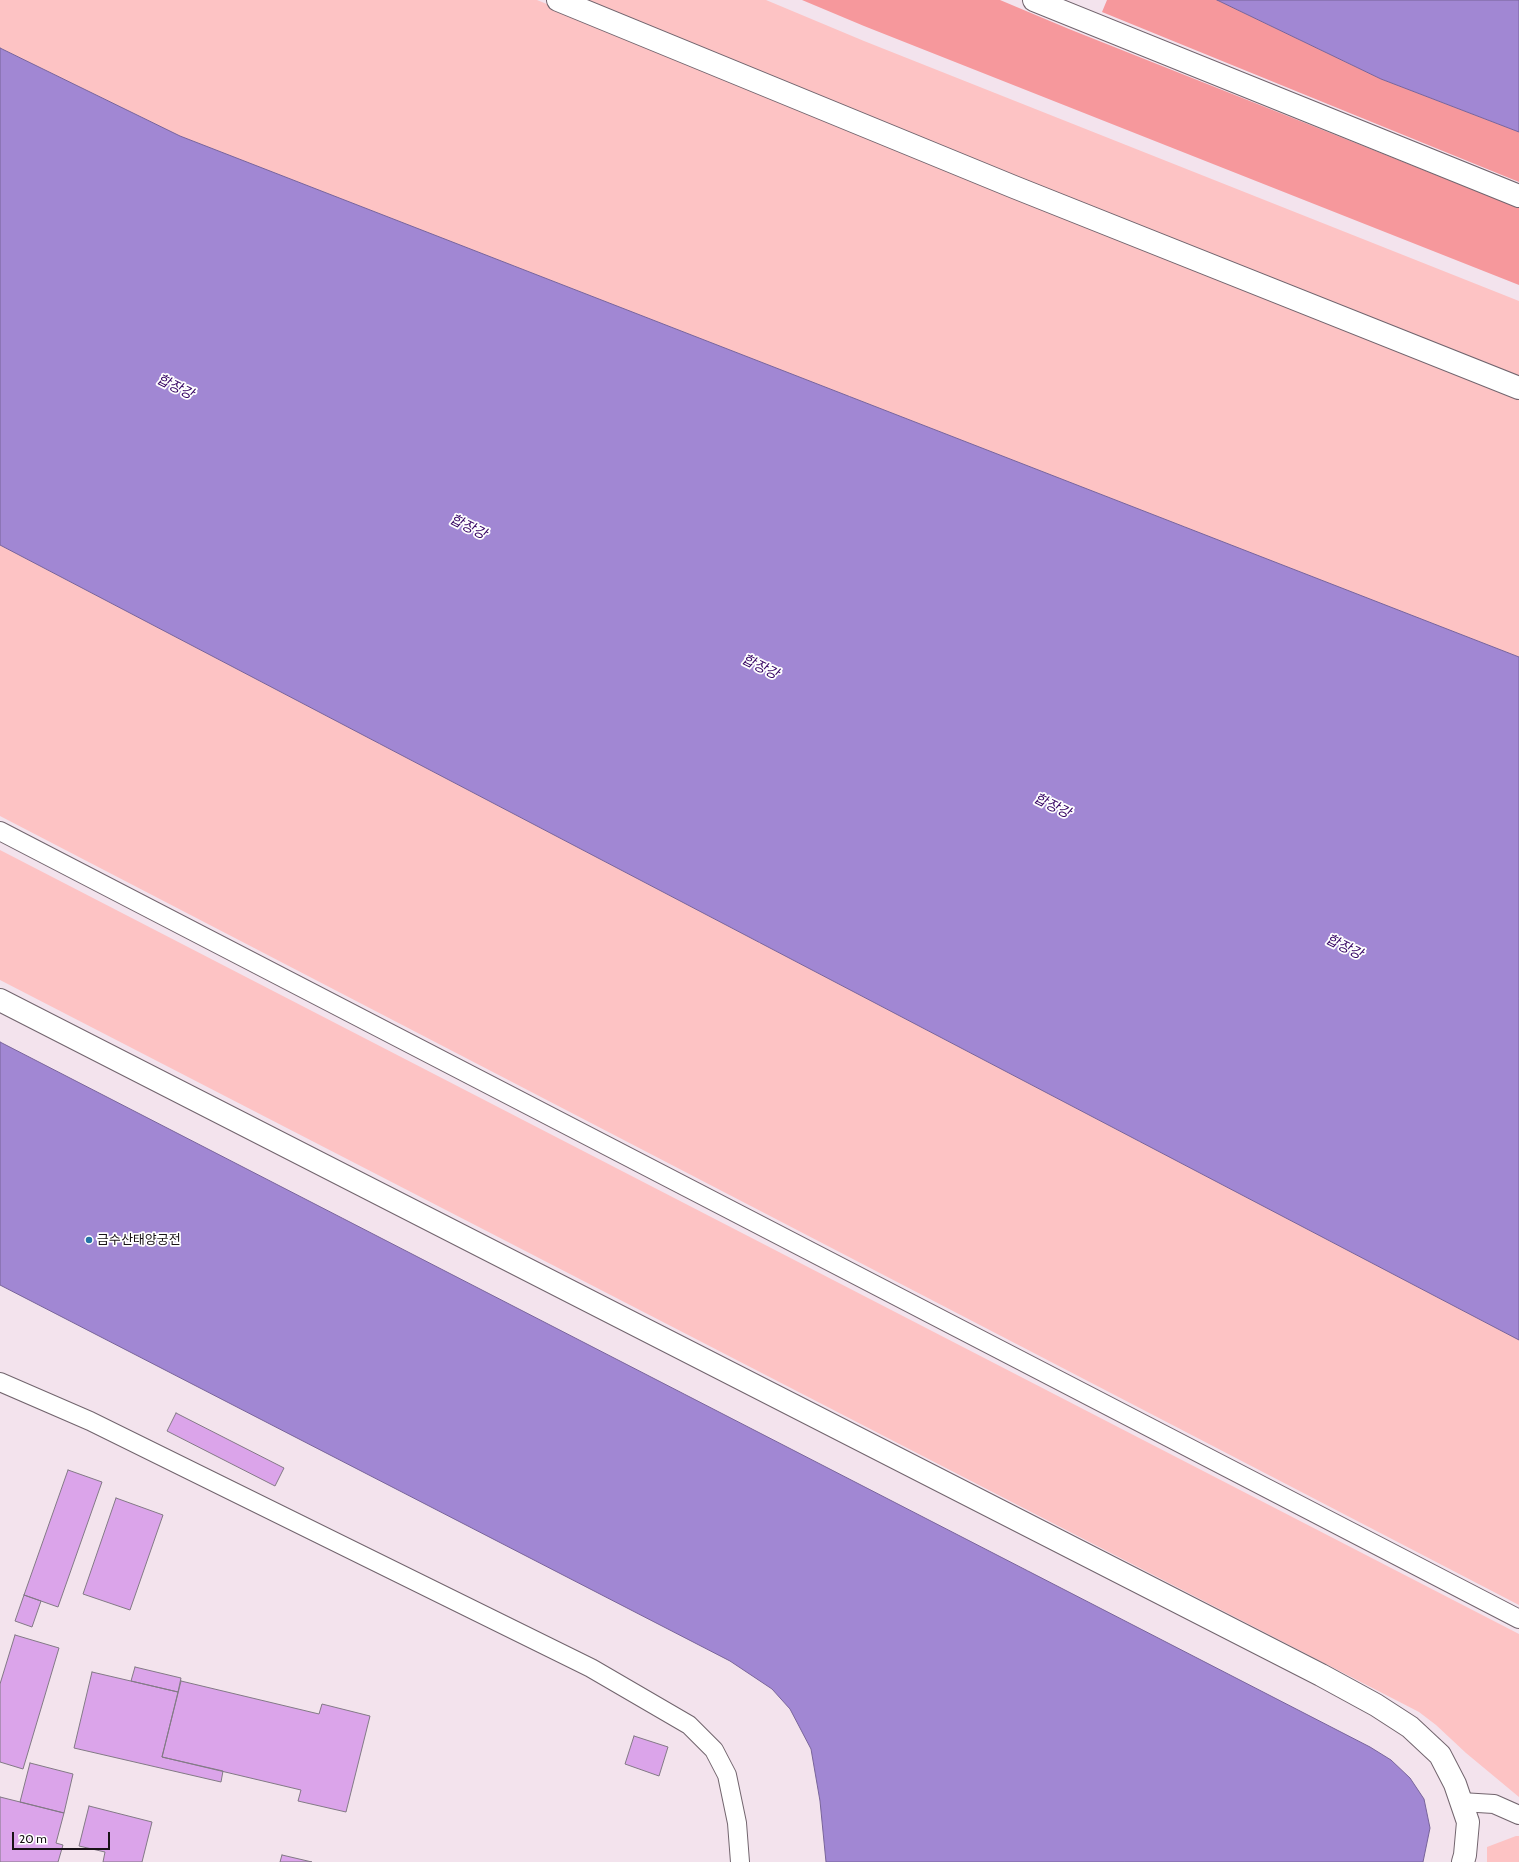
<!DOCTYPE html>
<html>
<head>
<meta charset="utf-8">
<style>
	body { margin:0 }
	#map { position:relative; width:1519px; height:1862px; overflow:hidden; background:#f3e3ed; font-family:Cabin,sans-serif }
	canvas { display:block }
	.scale { position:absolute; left:12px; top:1832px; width:98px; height:18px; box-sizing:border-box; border:2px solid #181216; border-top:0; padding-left:5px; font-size:12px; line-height:14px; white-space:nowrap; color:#181216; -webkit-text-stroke:3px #fff; paint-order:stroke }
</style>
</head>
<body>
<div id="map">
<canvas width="1519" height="1862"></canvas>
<div class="scale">20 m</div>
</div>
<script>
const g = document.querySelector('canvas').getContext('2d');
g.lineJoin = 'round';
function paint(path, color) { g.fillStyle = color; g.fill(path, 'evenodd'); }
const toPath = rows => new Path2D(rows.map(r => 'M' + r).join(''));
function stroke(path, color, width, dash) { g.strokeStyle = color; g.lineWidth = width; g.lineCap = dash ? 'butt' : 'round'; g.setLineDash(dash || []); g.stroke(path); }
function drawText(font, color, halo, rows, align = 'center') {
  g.font = font + ' Cabin,"Noto Sans KR",sans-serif'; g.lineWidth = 3.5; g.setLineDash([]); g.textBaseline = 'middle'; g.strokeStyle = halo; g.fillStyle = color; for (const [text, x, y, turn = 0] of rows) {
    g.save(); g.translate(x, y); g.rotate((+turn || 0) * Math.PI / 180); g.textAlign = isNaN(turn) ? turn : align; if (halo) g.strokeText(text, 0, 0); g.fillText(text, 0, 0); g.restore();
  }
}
const green = toPath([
	[0,0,537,0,1519,400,1519,657,180,136,0,48],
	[582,0,766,0,864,41,1519,301,1519,379,1015,179],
	[0,545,1519,1340,1519,1605,0,816],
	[0,850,1519,1634,1519,1797,1466,1753,1436,1725,1419,1712,0,980],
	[1516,1836,1519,1836,1519,1862,1487,1862,1487,1847]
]);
const forest = toPath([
	[802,0,1000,0,1069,29,1519,208,1519,285,864,26],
	[1107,0,1217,0,1381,79,1519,132,1519,182,1102,12]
]);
const water = toPath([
	[1217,0,1519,0,1519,132,1381,79,1217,0],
	[0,48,180,136,1519,657,1519,1340,0,545,0,48],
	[0,1042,1370,1747,1391,1760,1410,1778,1424,1799,1430,1828,1423,1862,826,1862,820,1801,811,1749,790,1709,772,1689,730,1661,0,1285,0,1042]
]);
const building = toPath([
	[176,1413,284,1468,275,1486,167,1431,176,1413],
	[68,1470,102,1482,58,1607,24,1595,68,1470],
	[116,1498,163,1515,130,1610,83,1594,116,1498],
	[24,1595,41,1601,32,1627,15,1621,24,1595],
	[15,1635,59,1648,23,1769,0,1762,0,1684,15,1635],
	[135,1667,181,1678,178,1692,131,1681,135,1667],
	[92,1672,178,1692,162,1757,223,1771,221,1782,74,1748,92,1672],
	[181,1681,319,1714,322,1704,370,1716,346,1812,298,1801,301,1790,162,1757,181,1681],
	[634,1736,668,1747,659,1776,625,1764,634,1736],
	[30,1763,73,1774,64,1813,20,1802,30,1763],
	[0,1797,64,1813,56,1843,63,1845,58,1862,0,1862,0,1797],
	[89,1806,152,1822,142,1862,103,1862,105,1852,79,1846,89,1806],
	[282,1855,312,1862,280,1862,282,1855]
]);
const service = toPath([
	[0,831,1519,1619],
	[0,1382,90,1421,591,1668,689,1725,714,1750,727,1775,737,1823,740,1862],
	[1461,1802,1494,1804,1519,1815]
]);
const minor = toPath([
	[558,0,1014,187,1519,388],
	[1034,0,1519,196],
	[0,1000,1321,1675,1376,1705,1410,1727,1440,1755,1455,1784,1468,1822,1465,1855,1463,1862]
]);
const markers = [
	[89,1240,4,"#2574a6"]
];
const poiNames = [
	["금수산태양궁전",97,1240]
];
const waterNames = [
	["합장강",175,387,26],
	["합장강",468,527,26],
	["합장강",760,667,26],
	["합장강",1052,806,26],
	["합장강",1344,947,26]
];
paint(green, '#fdc3c4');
paint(forest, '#f6989c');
paint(water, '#a187d3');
stroke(water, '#78649a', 1);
paint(building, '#dba4ea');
stroke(building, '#827985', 1);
stroke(service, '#72656e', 20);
stroke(minor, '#72656e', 24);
stroke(service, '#fff', 18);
stroke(minor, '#fff', 22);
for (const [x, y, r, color] of markers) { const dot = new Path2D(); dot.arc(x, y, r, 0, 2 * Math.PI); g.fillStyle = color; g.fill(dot); stroke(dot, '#fff', 1.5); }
drawText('13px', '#181216', '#fff', poiNames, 'left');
drawText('italic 14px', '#370664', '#fff', waterNames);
</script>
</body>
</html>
